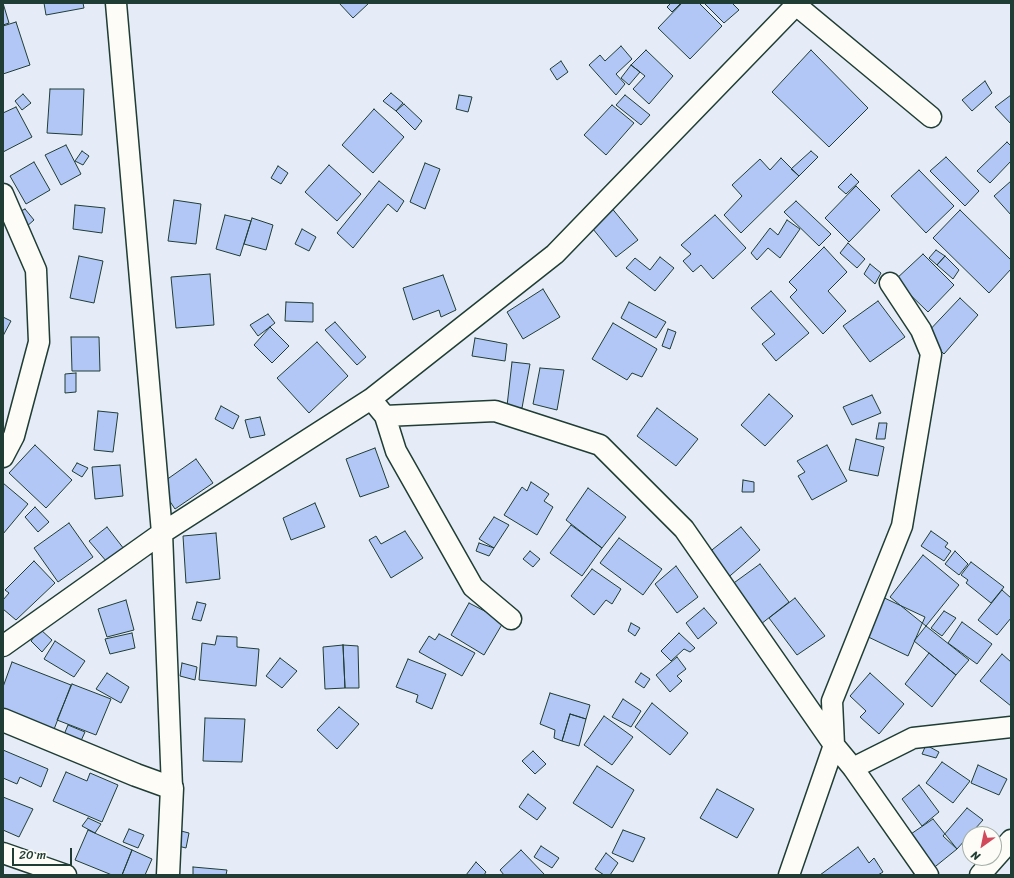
<!DOCTYPE html>
<html>
<head>
<meta charset="utf-8">
<style>
	body { margin:0 }
	#map { position:relative; width:1014px; height:878px; overflow:hidden; background:#e6ecf7; font-family:Sriracha,sans-serif }
	canvas { display:block }
	.frame { position:absolute; inset:0; border:4px solid #1f3d34; pointer-events:none }
	.north { position:absolute; left:962px; top:826px; width:40px; height:40px; box-sizing:border-box; background:#fdfcf7; border:1px solid #a4b0a9; border-radius:50%; rotate:213deg; font-size:11px; font-weight:700; line-height:16px; text-align:center; color:#1f3d34 }
	.north::after { content:''; display:block; margin:auto; width:14px; height:18px; background:#d1495b; clip-path:polygon(50% 0,100% 100%,50% 72%,0 100%) }
	.scale { position:absolute; left:12px; top:848px; width:60px; height:18px; box-sizing:border-box; border:2px solid #1f3d34; border-top:0; padding-left:5px; font-size:12px; line-height:14px; white-space:nowrap; color:#1f3d34; -webkit-text-stroke:3px #fdfcf7; paint-order:stroke }
</style>
</head>
<body>
<div id="map">
<canvas width="1014" height="878"></canvas>
<div class="frame"></div>
<div class="north">N</div>
<div class="scale">20 m</div>
</div>
<script>
const g = document.querySelector('canvas').getContext('2d');
g.lineJoin = 'round';
function paint(path, color) { g.fillStyle = color; g.fill(path, 'evenodd'); }
const toPath = rows => new Path2D(rows.map(r => 'M' + r).join(''));
function stroke(path, color, width, dash) { g.strokeStyle = color; g.lineWidth = width; g.lineCap = dash ? 'butt' : 'round'; g.setLineDash(dash || []); g.stroke(path); }
const building = toPath([
	[3,3,9,23,3,25,3,3],
	[44,3,83,3,84,8,46,15,44,3],
	[339,3,369,3,353,18,339,3],
	[671,3,681,3,672,12,667,7,671,3],
	[682,3,699,3,722,26,690,59,658,28,682,3],
	[704,3,732,3,739,10,724,23,704,3],
	[16,22,30,65,3,74,3,26,16,22],
	[621,46,632,59,616,74,625,84,616,95,589,65,600,55,605,61,621,46],
	[646,50,673,76,649,104,633,89,645,76,631,65,646,50],
	[811,50,868,108,829,147,772,92,811,50],
	[561,61,568,72,557,80,550,69,561,61],
	[631,65,640,72,629,85,621,78,631,65],
	[985,81,992,93,972,111,962,100,985,81],
	[50,89,84,89,82,135,47,133,50,89],
	[391,93,403,103,396,111,383,101,391,93],
	[23,94,31,103,22,110,15,101,23,94],
	[459,95,472,97,468,112,456,109,459,95],
	[625,95,650,115,641,125,616,105,625,95],
	[1011,95,1011,124,995,107,1011,95],
	[404,104,422,121,415,130,396,111,404,104],
	[612,105,634,123,606,155,584,135,612,105],
	[16,107,32,137,3,152,3,113,16,107],
	[374,109,404,137,373,173,342,145,374,109],
	[1007,142,1011,146,1011,161,990,183,977,171,1007,142],
	[66,145,81,174,61,185,45,155,66,145],
	[82,151,89,156,83,165,75,161,82,151],
	[811,151,818,157,799,176,791,169,811,151],
	[946,157,979,191,965,206,930,171,946,157],
	[781,158,799,176,741,233,724,215,742,196,732,185,760,159,770,170,781,158],
	[34,162,50,190,26,204,10,176,34,162],
	[425,163,440,169,425,209,410,202,425,163],
	[329,165,361,194,337,221,305,192,329,165],
	[278,166,288,173,281,184,271,178,278,166],
	[919,170,954,206,926,233,891,196,919,170],
	[851,174,859,182,846,194,838,187,851,174],
	[379,181,404,201,397,212,388,204,353,248,337,233,379,181],
	[1011,181,1011,215,994,196,1011,181],
	[856,186,880,210,849,242,825,218,856,186],
	[174,200,201,204,196,244,168,241,174,200],
	[796,201,831,234,819,246,784,212,796,201],
	[75,205,105,208,102,233,73,229,75,205],
	[610,206,638,240,616,257,588,223,610,206],
	[25,209,34,220,26,227,15,214,25,209],
	[960,210,1011,260,1011,269,989,293,933,238,960,210],
	[225,215,251,221,240,256,216,249,225,215],
	[715,215,746,248,713,279,701,265,693,272,683,261,691,254,681,245,715,215],
	[252,218,273,225,266,250,244,244,252,218],
	[787,220,800,229,780,258,768,248,757,260,751,253,770,228,778,235,787,220],
	[302,229,316,237,309,251,295,244,302,229],
	[848,243,865,259,857,268,840,253,848,243],
	[824,247,847,272,828,291,846,311,823,334,790,297,797,290,789,282,824,247],
	[936,250,945,256,937,265,929,258,936,250],
	[923,254,954,285,928,312,895,280,923,254],
	[79,256,103,261,94,303,70,298,79,256],
	[945,256,959,270,953,279,937,265,945,256],
	[660,257,674,268,655,291,626,268,635,258,650,270,660,257],
	[870,264,881,273,875,284,864,274,870,264],
	[210,274,214,325,176,328,171,277,210,274],
	[443,275,456,310,441,317,439,310,413,320,403,288,443,275],
	[543,289,560,317,523,339,507,312,543,289],
	[771,291,809,333,776,361,762,344,775,334,751,308,771,291],
	[960,298,978,315,944,354,925,335,960,298],
	[878,301,905,337,870,362,843,326,878,301],
	[286,302,313,303,313,322,285,321,286,302],
	[629,302,666,322,656,338,621,318,629,302],
	[268,314,275,323,258,336,250,325,268,314],
	[3,317,11,321,3,336,3,317],
	[335,322,366,357,357,365,325,330,335,322],
	[613,323,657,349,642,377,632,373,627,380,592,359,613,323],
	[270,327,289,346,272,363,254,345,270,327],
	[668,329,676,332,670,349,662,346,668,329],
	[71,337,99,337,100,371,72,371,71,337],
	[475,338,507,344,505,361,472,356,475,338],
	[317,342,348,376,309,413,277,378,317,342],
	[512,362,530,364,522,408,507,406,512,362],
	[540,368,564,370,557,410,533,404,540,368],
	[76,373,76,392,65,393,65,374,76,373],
	[769,394,793,416,765,446,741,425,769,394],
	[872,395,881,413,852,425,843,407,872,395],
	[221,406,239,416,233,429,215,419,221,406],
	[657,408,698,439,676,466,637,436,657,408],
	[98,411,118,413,113,452,94,450,98,411],
	[260,417,265,435,250,438,245,420,260,417],
	[879,423,887,423,885,439,876,439,879,423],
	[856,439,884,447,878,476,849,470,856,439],
	[35,445,72,480,46,508,9,473,35,445],
	[827,445,847,481,812,500,798,476,805,472,797,461,827,445],
	[375,448,389,487,360,497,346,459,375,448],
	[196,459,213,483,175,509,159,485,196,459],
	[77,463,88,468,82,477,72,471,77,463],
	[120,465,123,496,95,499,92,467,120,465],
	[743,480,754,482,754,492,742,492,743,480],
	[531,482,549,494,544,501,553,507,537,535,504,515,522,487,527,491,531,482],
	[3,483,28,504,3,534,3,483],
	[588,488,626,517,602,548,566,520,588,488],
	[315,503,325,527,291,540,283,518,315,503],
	[35,507,49,522,38,532,25,517,35,507],
	[494,517,509,525,494,548,479,539,494,517],
	[69,523,93,557,58,582,34,548,69,523],
	[571,525,602,548,582,576,550,553,571,525],
	[107,527,124,549,107,562,89,541,107,527],
	[741,527,760,550,724,581,703,557,741,527],
	[405,531,423,558,391,578,369,540,376,536,381,544,405,531],
	[931,531,948,543,945,547,951,551,944,561,921,546,931,531],
	[216,533,220,579,186,583,183,536,216,533],
	[619,538,662,569,643,595,600,563,619,538],
	[479,543,494,548,489,556,476,551,479,543],
	[530,551,540,559,533,567,523,559,530,551],
	[955,551,968,564,959,575,945,564,955,551],
	[923,555,959,585,926,626,890,597,923,555],
	[34,561,55,583,16,620,3,609,3,600,9,593,5,590,34,561],
	[971,562,1004,587,991,603,966,583,968,580,961,575,971,562],
	[760,564,789,602,761,624,731,585,760,564],
	[676,566,698,597,677,613,655,584,676,566],
	[592,569,621,589,612,604,606,600,594,615,571,596,592,569],
	[1002,590,1011,598,1011,618,997,635,978,620,1002,590],
	[878,595,925,617,908,656,860,633,878,595],
	[795,598,825,636,797,655,769,618,795,598],
	[126,600,134,630,107,637,98,609,126,600],
	[197,602,206,604,201,621,192,619,197,602],
	[469,603,504,621,484,655,451,635,469,603],
	[704,608,717,623,698,639,686,623,704,608],
	[944,611,956,618,942,636,931,628,944,611],
	[962,622,992,644,977,664,948,643,962,622],
	[631,623,640,628,635,636,628,631,631,623],
	[926,626,969,660,956,675,914,641,926,626],
	[40,629,52,640,42,652,31,641,40,629],
	[132,633,135,648,110,654,105,639,132,633],
	[679,633,695,648,690,652,684,649,671,661,661,651,679,633],
	[439,634,475,653,462,676,419,652,429,636,435,640,439,634],
	[217,636,237,637,237,647,259,649,256,686,199,680,202,643,215,645,217,636],
	[55,641,85,661,74,677,44,659,55,641],
	[343,645,358,646,359,688,345,688,343,645],
	[343,645,345,688,325,689,323,647,343,645],
	[929,653,956,675,932,707,905,684,929,653],
	[1002,654,1011,662,1011,706,980,681,1002,654],
	[677,657,686,669,677,676,682,681,670,692,656,675,677,657],
	[280,658,297,671,282,688,266,676,280,658],
	[408,659,446,674,432,709,416,702,418,695,396,687,408,659],
	[12,662,71,685,53,732,3,712,3,687,12,662],
	[182,663,197,667,195,680,180,676,182,663],
	[107,673,129,687,121,703,96,689,107,673],
	[641,673,650,679,644,688,635,682,641,673],
	[870,673,904,704,879,734,860,717,866,711,850,696,870,673],
	[72,684,111,699,96,735,57,720,72,684],
	[550,693,590,705,586,719,570,714,562,741,554,738,555,730,540,724,550,693],
	[623,699,641,711,631,727,612,717,623,699],
	[652,703,688,733,670,755,635,727,652,703],
	[339,707,359,724,337,749,317,730,339,707],
	[570,714,586,719,579,746,562,741,570,714],
	[604,716,633,737,612,765,584,745,604,716],
	[205,718,245,719,242,762,203,761,205,718],
	[68,725,85,732,80,743,63,737,68,725],
	[926,745,939,752,936,758,922,754,926,745],
	[3,750,48,769,41,787,20,777,17,784,3,778,3,750],
	[533,751,546,764,535,774,522,761,533,751],
	[942,762,970,781,953,803,926,783,942,762],
	[978,765,1007,779,999,795,971,783,978,765],
	[597,766,634,790,612,828,573,803,597,766],
	[66,772,87,781,90,773,118,785,102,822,53,801,66,772],
	[919,785,939,812,922,826,902,799,919,785],
	[717,789,754,809,737,838,700,818,717,789],
	[528,794,546,808,537,820,519,807,528,794],
	[3,797,33,809,19,837,3,830,3,797],
	[967,808,983,820,957,849,943,836,967,808],
	[88,818,101,824,95,833,82,826,88,818],
	[933,819,957,849,931,870,905,838,933,819],
	[129,829,144,835,138,848,123,842,129,829],
	[173,829,189,833,186,848,170,844,173,829],
	[88,830,132,850,122,875,112,875,75,860,88,830],
	[623,830,645,838,633,862,612,853,623,830],
	[541,846,559,858,552,868,534,857,541,846],
	[858,847,869,863,874,858,883,872,878,875,820,875,858,847],
	[132,850,152,859,145,875,122,875,132,850],
	[521,850,545,875,504,875,500,870,521,850],
	[606,853,618,863,610,875,604,875,595,869,606,853],
	[476,862,486,872,484,875,466,875,476,862],
	[193,867,227,870,226,875,193,875,193,867]
]);
const minor = toPath([
	[116,3,162,533,172,788],
	[3,194,36,270,39,342,14,436,3,457],
	[371,399,385,416,495,411,600,445,684,529,834,745,853,768,928,875],
	[385,416,396,451,473,587,511,619],
	[3,646,162,533,371,399,555,254,796,5,931,117],
	[853,768,913,738,1011,727],
	[3,853,66,875],
	[789,875,834,745,832,701,902,526,931,354,921,330,890,283],
	[980,875,1011,840]
]);
const tertiary = toPath([
	[3,720,136,775,172,788,168,875]
]);
paint(building, '#b2c7f6');
stroke(building, '#1f3d34', 1);
stroke(minor, '#1f3d34', 23);
stroke(tertiary, '#1f3d34', 25);
stroke(minor, '#fdfcf7', 20);
stroke(tertiary, '#fdfcf7', 22);
</script>
</body>
</html>
